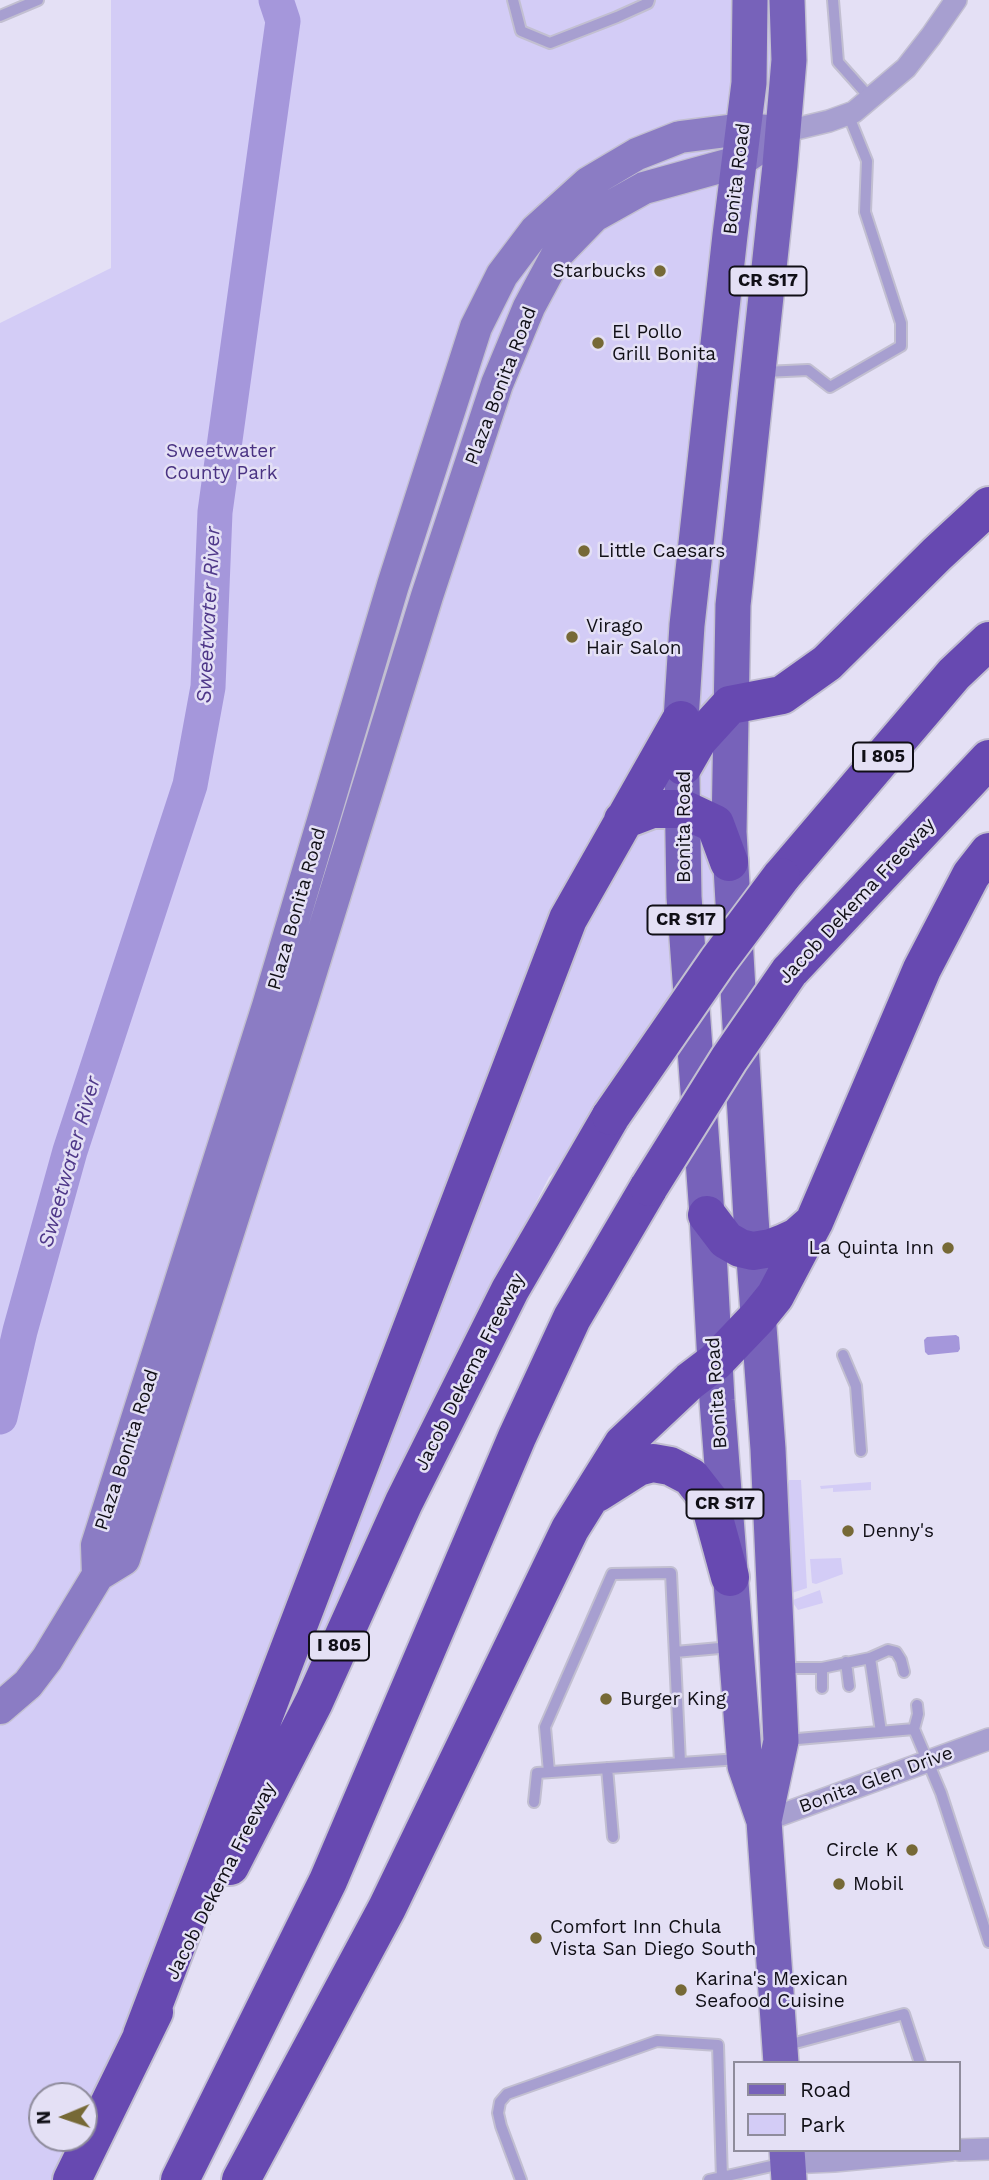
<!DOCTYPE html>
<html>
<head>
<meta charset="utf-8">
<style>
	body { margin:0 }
	#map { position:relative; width:989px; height:2180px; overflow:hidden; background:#e4e0f5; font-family:"Work Sans",sans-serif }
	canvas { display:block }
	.legend { position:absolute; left:733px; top:2061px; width:228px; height:91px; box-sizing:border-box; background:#e4e0f5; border:2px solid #8f8c9c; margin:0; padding:9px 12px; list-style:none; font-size:21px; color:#100f16 }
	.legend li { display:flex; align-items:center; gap:14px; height:35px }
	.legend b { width:35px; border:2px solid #8f8c9c }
	.north { position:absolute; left:28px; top:2082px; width:70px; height:70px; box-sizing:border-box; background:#e4e0f5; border:2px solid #8f8c9c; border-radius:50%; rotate:268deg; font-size:19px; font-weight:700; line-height:28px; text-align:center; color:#100f16 }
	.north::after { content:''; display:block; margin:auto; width:24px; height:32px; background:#766936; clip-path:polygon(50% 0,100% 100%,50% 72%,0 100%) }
</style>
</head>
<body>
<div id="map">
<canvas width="989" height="2180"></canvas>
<ul class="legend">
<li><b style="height:9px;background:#7762ba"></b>Road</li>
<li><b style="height:19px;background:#d3ccf6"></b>Park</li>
</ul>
<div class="north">N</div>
</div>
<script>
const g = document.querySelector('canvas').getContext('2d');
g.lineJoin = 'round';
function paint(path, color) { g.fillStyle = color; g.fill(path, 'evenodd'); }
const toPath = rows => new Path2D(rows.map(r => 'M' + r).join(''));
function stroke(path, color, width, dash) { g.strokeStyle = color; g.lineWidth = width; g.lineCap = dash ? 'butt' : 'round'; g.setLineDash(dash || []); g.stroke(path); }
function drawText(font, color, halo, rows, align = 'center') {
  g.font = font + ' "Work Sans",sans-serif'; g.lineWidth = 5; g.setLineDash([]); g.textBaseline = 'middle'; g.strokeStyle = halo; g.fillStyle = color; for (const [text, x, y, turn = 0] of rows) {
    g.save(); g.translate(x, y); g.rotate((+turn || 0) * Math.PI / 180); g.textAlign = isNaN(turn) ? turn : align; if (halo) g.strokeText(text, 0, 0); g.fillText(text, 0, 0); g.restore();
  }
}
const green = toPath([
	[111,0,770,0,770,76,717,929,672,995,611,1116,549,1177,504,1266,73,2180,0,2180,0,323,111,268],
	[42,2096,84,2096,84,2138,42,2138],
	[789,1480,801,1480,807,1588,792,1593,786,1491],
	[871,1482,871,1490,833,1492,833,1488,821,1489,820,1486],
	[841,1558,843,1574,816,1584,812,1583,810,1559],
	[820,1590,823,1603,798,1610,793,1603,793,1600]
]);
const water = toPath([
	[956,1335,959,1337,960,1349,958,1352,928,1355,925,1352,924,1340,927,1337]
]);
const river = toPath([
	[0,1417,20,1331,70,1151,190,785,208,687,215,512,283,21,276,0]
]);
const service = toPath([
	[513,0,521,31,550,43,617,17,648,3,649,0],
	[833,0,838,62,871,99],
	[0,16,38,0],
	[764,372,808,370,830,387,901,346,901,323,865,212,867,161,848,114],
	[843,1355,856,1386,861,1451],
	[675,1652,731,1647],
	[870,1658,888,1650,896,1652,901,1660,904,1672],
	[846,1662,849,1686],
	[781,1668,822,1668,870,1658,881,1732],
	[822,1668,822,1688],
	[914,1729,918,1714,917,1705],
	[786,1740,914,1729,941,1793,989,1942],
	[607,1768,613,1837],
	[549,1772,545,1727,612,1574,671,1573,680,1763],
	[534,1802,537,1773,739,1759],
	[784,2046,904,2014,920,2063],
	[521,2180,501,2126,498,2113,500,2102,507,2094,657,2041,718,2045,722,2180],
	[709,2180,785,2163]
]);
const minor = toPath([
	[783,132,829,121,854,112,906,68,931,36,956,0],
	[764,1821,989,1739],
	[959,2150,989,2149],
	[788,2163,834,2161,952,2150]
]);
const secondary = toPath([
	[98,1575,97,1545,268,1006,393,585,476,327,502,275,536,230,588,183,637,154,680,137,743,129,768,131],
	[0,1708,28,1684,47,1659,98,1575,124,1559,302,1001,427,596,497,384,529,307,558,253,594,216,644,188,738,162,783,132]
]);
const primary = toPath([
	[750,0,749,83,730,235,687,625,681,720,684,897,707,1215,717,1400,745,1766,764,1821],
	[781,2063,764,1821,781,1741,768,1449,751,1218,729,832,733,605,780,165,789,60,787,0],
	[787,2150,789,2180]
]);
const motorway = toPath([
	[683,766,698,740,730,705,782,695,827,663,937,554,989,506],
	[623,820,652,809,683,809,715,824,729,862],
	[781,877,954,674,989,641],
	[789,972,989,759],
	[707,1215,726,1240,740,1248,753,1251,771,1248,784,1243,797,1237,814,1222],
	[597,1493,638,1467,653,1463,670,1466,691,1477,709,1500,730,1577],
	[230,1866,314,1702,404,1502,510,1290,611,1116],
	[142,2035,568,919,681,720],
	[72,2180,154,2012],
	[180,2180,328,1881,517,1437,572,1318,649,1187],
	[241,2180,387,1908,570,1529,623,1444,690,1381,715,1362,758,1317,775,1296,814,1222,922,969,971,875,989,852]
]);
const motorwayBridge = toPath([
	[611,1116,718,961,781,877],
	[649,1187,729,1059,789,972]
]);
const markers = [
	[660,271,7,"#766936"],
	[598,343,7,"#766936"],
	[584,551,7,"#766936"],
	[572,637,7,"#766936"],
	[948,1248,7,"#766936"],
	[848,1531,7,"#766936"],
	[606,1699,7,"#766936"],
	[912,1850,7,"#766936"],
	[839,1884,7,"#766936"],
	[536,1938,7,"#766936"],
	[681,1990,7,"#766936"]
];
const shields = [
	[768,281,77],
	[883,757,60],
	[686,920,77],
	[725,1504,77],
	[339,1646,60]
];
const shieldNames = [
	["CR S17",768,281],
	["I 805",883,757],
	["CR S17",686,920],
	["CR S17",725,1504],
	["I 805",339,1646]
];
const streetNames = [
	["Bonita Road",737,179,-83],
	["Plaza Bonita Road",501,386,-69],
	["Bonita Road",684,827,-90],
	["Jacob Dekema Freeway",857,901,-47],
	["Plaza Bonita Road",297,909,-74],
	["Jacob Dekema Freeway",470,1372,-63],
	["Bonita Road",717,1393,-94],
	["Plaza Bonita Road",127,1450,-72],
	["Bonita Glen Drive",876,1780,-20],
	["Jacob Dekema Freeway",221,1881,-63]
];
const poiNames = [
	["Starbucks",646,271,"right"],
	["El Pollo",612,332],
	["Grill Bonita",612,354],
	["Little Caesars",598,551],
	["Virago",586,626],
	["Hair Salon",586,648],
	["La Quinta Inn",934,1248,"right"],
	["Denny's",862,1531],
	["Burger King",620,1699],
	["Circle K",898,1850,"right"],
	["Mobil",853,1884],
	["Comfort Inn Chula",550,1927],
	["Vista San Diego South",550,1949],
	["Karina's Mexican",695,1979],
	["Seafood Cuisine",695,2001]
];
const parkNames = [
	["Sweetwater",221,451],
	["County Park",221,473]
];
const waterNames = [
	["Sweetwater River",209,615,-87],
	["Sweetwater River",70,1162,-74]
];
paint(green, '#d3ccf6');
paint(water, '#a597db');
stroke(river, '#a597db', 35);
stroke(service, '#c2bfd1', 14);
stroke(minor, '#c2bfd1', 24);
stroke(secondary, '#c2bfd1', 35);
stroke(primary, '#c2bfd1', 38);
stroke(motorway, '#c2bfd1', 42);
stroke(service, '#a79fd0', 10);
stroke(minor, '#a79fd0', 21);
stroke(secondary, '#8b7cc4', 32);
stroke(primary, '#7762ba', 35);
stroke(motorway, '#6749b1', 38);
stroke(motorwayBridge, '#c2bfd1', 42, []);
stroke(motorwayBridge, '#6749b1', 38);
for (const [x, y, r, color] of markers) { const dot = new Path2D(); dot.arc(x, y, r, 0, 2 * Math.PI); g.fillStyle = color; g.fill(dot); stroke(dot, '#e4e0f5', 2.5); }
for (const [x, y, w] of shields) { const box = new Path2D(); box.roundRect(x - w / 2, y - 14.5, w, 29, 5); g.fillStyle = '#e4e0f5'; g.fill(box); stroke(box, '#100f16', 2); }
drawText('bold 18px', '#100f16', null, shieldNames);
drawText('19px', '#100f16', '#e4e0f5', streetNames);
drawText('19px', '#100f16', '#e4e0f5', poiNames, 'left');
drawText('19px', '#4a3383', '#e4e0f5', parkNames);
drawText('italic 21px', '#4f3889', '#e4e0f5', waterNames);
</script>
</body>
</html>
